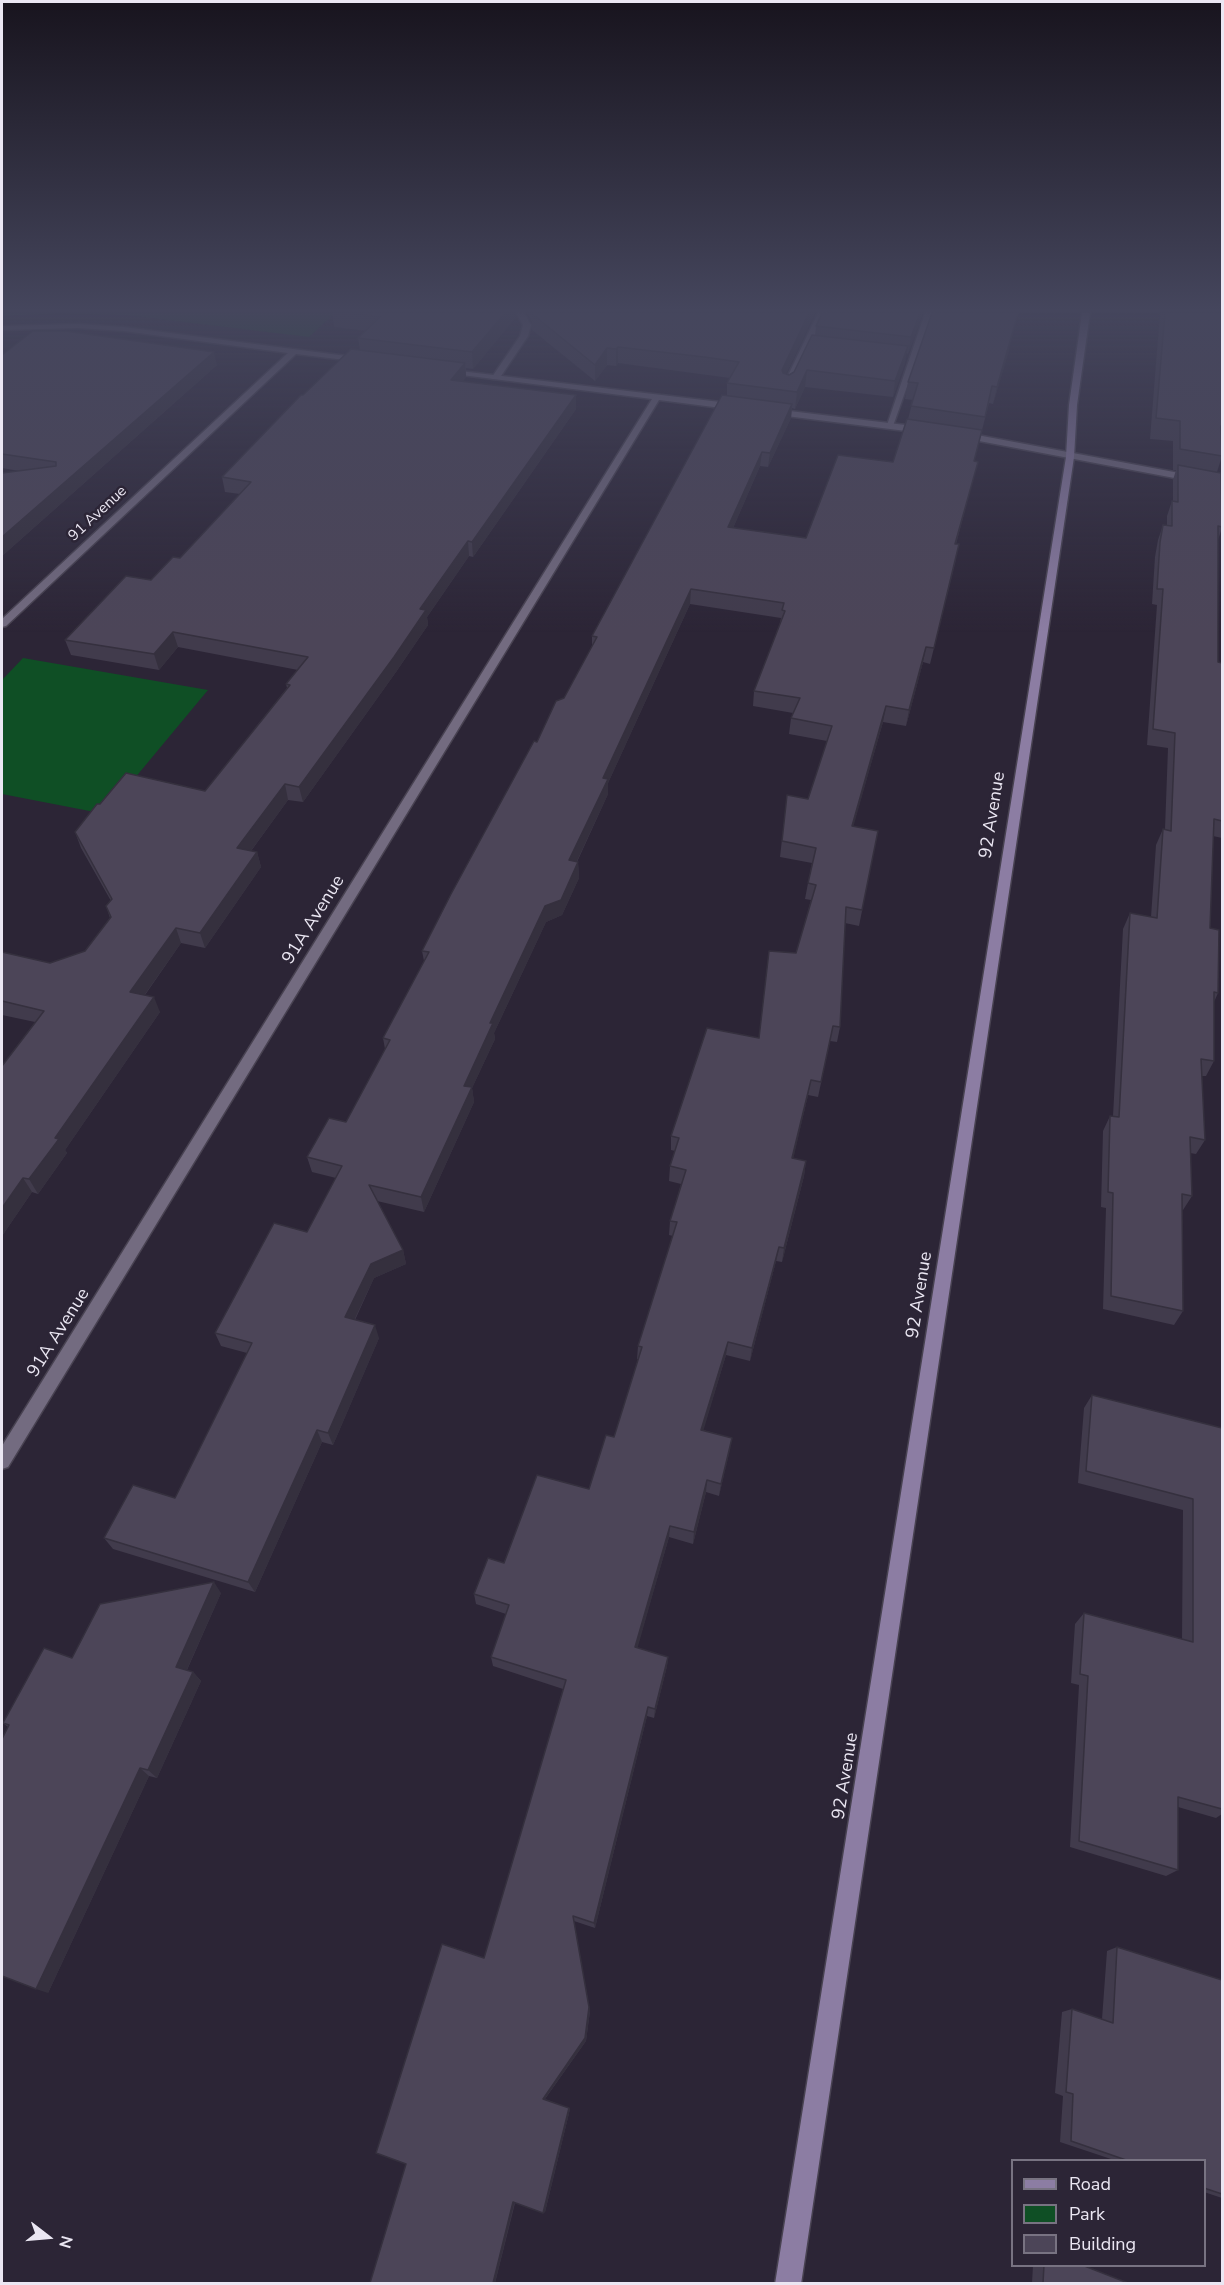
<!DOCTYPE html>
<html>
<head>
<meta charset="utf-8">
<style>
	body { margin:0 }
	#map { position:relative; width:1224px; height:2285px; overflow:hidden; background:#2c2536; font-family:"Nunito Sans",sans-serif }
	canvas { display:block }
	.frame { position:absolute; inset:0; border:3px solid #ebe7f3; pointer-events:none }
	.legend { position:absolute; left:1011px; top:2159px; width:195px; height:108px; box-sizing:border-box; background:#2c2536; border:2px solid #787382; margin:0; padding:8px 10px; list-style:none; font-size:18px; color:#ebe7f3 }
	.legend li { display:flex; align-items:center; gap:12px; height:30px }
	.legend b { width:30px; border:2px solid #787382 }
	.north { position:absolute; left:18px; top:2207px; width:60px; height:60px; -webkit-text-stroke:4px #2c2536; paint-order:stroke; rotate:106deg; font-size:16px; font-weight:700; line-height:24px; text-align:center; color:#ebe7f3 }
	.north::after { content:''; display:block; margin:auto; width:21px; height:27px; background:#ebe7f3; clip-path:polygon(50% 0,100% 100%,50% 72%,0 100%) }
</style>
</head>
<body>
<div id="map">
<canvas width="1224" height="2285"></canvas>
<div class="frame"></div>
<ul class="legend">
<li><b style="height:8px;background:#8c7da3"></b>Road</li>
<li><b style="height:16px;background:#0f4f25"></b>Park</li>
<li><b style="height:16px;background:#4c4558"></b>Building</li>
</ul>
<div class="north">N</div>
</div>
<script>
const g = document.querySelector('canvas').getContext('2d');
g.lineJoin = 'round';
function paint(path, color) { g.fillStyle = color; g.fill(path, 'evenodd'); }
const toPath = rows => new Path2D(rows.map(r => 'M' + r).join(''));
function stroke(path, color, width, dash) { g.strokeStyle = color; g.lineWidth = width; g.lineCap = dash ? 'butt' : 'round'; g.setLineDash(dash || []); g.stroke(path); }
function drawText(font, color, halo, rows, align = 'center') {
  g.font = font + ' "Nunito Sans",sans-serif'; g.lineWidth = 5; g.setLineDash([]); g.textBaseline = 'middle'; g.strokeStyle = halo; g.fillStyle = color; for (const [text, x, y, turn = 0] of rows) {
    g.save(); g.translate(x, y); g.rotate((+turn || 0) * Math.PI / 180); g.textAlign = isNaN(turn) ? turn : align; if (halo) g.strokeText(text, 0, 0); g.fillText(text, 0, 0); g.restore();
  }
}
const green = toPath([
	[2,313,335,313,309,337,125,315,60,313,2,316],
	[23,658,208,690,105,814,2,794,2,680]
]);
const lane = toPath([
	[516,313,524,313,531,325,528,336,499,379,493,379,492,377,520,336,523,325,516,313],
	[818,313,826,313,790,388,783,390,782,388,818,313],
	[925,313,933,313,893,426,886,428,925,313]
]);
const street = toPath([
	[78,324,124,327,362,358,366,360,362,362,296,354,6,626,2,627,2,619,288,353,124,331,78,328,2,330,2,326,78,324],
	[443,369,737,404,741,407,737,410,659,400,8,1467,2,1469,2,1446,652,399,446,373,442,371,443,369],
	[773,409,922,427,926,430,922,433,770,414,769,412,773,409],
	[961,432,1222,481,1222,487,958,437,958,433,961,432]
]);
const secondary = toPath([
	[1082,313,1090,313,1077,405,1074,457,801,2284,775,2284,1066,457,1069,405,1082,313]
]);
const wall = toPath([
	[332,313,516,313,516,317,473,369,466,368,466,377,463,381,576,409,473,557,469,556,427,617,428,625,396,672,303,802,288,800,251,851,257,852,261,867,205,948,181,943,145,995,160,1012,65,1150,67,1153,38,1194,32,1192,2,1236,35,1022,2,1015,2,952,50,963,85,951,110,918,106,906,111,901,81,848,75,832,100,804,205,791,287,688,286,684,298,670,178,647,159,670,71,655,65,640,151,580,180,558,240,494,225,492,222,477,303,395,360,350,358,338,366,331,334,327],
	[527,313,815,313,786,374,789,375,794,372,815,335,816,326,822,313,923,313,908,354,906,353,905,363,893,397,805,387,795,409,792,408,791,418,768,467,760,466,733,528,806,538,893,462,908,419,913,400,905,399,908,382,1009,350,993,404,989,403,981,434,974,461,978,462,974,476,956,544,956,559,930,664,923,662,906,726,883,722,853,826,878,831,859,926,845,923,840,1027,837,1042,830,1041,818,1097,808,1095,793,1158,806,1161,804,1176,782,1262,776,1261,750,1361,726,1355,703,1430,732,1438,719,1496,706,1492,693,1544,669,1537,637,1648,668,1657,667,1666,654,1718,647,1716,595,1928,574,1921,590,2011,586,2041,545,2099,569,2108,570,2109,545,2212,543,2213,515,2203,495,2283,484,1958,563,1689,493,1666,491,1657,506,1614,476,1604,474,1594,504,1563,589,1489,614,1437,638,1359,637,1359,638,1346,673,1236,669,1235,670,1221,681,1184,669,1181,670,1166,675,1151,671,1150,671,1136,759,1038,796,953,811,900,805,899,808,883,812,863,780,857,787,795,808,799,827,741,789,734,791,718,793,713,753,706,754,691,780,623,781,618,690,604,608,783,608,794,577,862,578,862,579,878,562,915,546,922,494,1033,495,1039,472,1088,474,1102,424,1212,377,1201,403,1250,406,1264,374,1278,355,1320,379,1338,333,1445,322,1442,255,1592,113,1549,104,1538,175,1498,247,1353,221,1346,215,1333,307,1232,336,1178,312,1172,307,1157,346,1122,385,1049,383,1038,424,961,422,951,537,742,564,698,592,647,592,636,727,396,727,383,730,378,618,363,616,366,607,365,595,381,532,330,532,322],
	[1160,313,1222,313,1222,456,1217,472,1222,521,1222,528,1218,540,1218,662,1222,663,1222,838,1213,836,1210,928,1218,993,1214,1002,1214,1061,1206,1076,1202,1076,1205,1140,1196,1154,1190,1153,1192,1196,1183,1210,1182,1210,1183,1311,1174,1325,1103,1309,1106,1208,1101,1207,1103,1131,1110,1116,1113,1116,1123,929,1130,913,1151,917,1156,845,1163,829,1165,829,1168,748,1147,745,1157,605,1152,604,1155,557,1158,540,1163,525,1167,526,1167,516,1172,501,1173,501,1173,480,1176,470,1173,470,1173,441,1150,439],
	[2,355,217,365,2,556,2,473,19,471,2,468],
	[1092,1395,1222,1428,1222,1814,1216,1818,1178,1807,1178,1870,1166,1876,1070,1847,1079,1685,1071,1683,1075,1624,1084,1613,1182,1640,1183,1510,1078,1483,1084,1408],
	[221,1593,187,1670,193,1672,201,1681,157,1778,149,1776,48,1993,8,1727,3,1723,72,1658],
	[1117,1947,1222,1980,1222,2198,1204,2192,1204,2160,1114,2160,1060,2142,1063,2096,1055,2093,1062,2012,1072,2009,1102,2019,1107,1951],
	[1033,2265,1082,2265,1128,2283,1032,2283]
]);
const shadedWall = toPath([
	[505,313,516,313,516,317,473,369,472,352],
	[809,313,815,313,780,387,782,370],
	[920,313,923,313,908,354,911,337],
	[1018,313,1009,350,993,404,997,387],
	[908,346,905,363,893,397,895,381],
	[618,347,618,363,616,366,616,349],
	[607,348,607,365,595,381,595,365],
	[214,352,217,365,2,556,2,537],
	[465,363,466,377,452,394,451,380],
	[807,370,805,387,795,409,797,392],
	[576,395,576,409,473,557,472,542],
	[792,404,791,418,768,467,770,453],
	[762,452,760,466,727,542,728,527],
	[468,541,469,556,427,617,428,625,396,672,303,802,299,787,420,609],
	[691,589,690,604,608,783,608,794,570,876,569,860,603,778],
	[173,632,178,647,159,670,154,654],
	[926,647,923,662,906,726,909,710],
	[886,706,883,722,849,842,852,826],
	[285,784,288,800,242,863,237,848],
	[257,852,261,867,205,948,200,933],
	[578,862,579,878,562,915,546,922,494,1033,495,1039,472,1088,474,1102,424,1212,421,1197,464,1086,490,1023,545,906],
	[176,928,181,943,136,1007,130,992],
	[154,997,160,1012,65,1150,67,1153,38,1194,29,1179,55,1138],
	[811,1080,808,1095,790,1173,792,1158],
	[806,1161,804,1176,782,1262,784,1248],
	[23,1178,32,1192,2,1236,2,1208],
	[779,1247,776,1261,750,1361,752,1348],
	[403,1250,406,1264,374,1278,349,1331,345,1317,371,1264],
	[375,1325,379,1338,333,1445,328,1433],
	[728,1342,726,1355,700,1442,701,1430],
	[317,1430,322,1442,255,1592,248,1582],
	[732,1438,730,1450,719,1496,721,1484],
	[707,1480,706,1492,693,1544,694,1532],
	[670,1526,669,1537,635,1657,635,1647],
	[214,1582,221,1593,184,1676,176,1667],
	[668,1657,667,1666,654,1718,655,1709],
	[193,1672,201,1681,157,1778,148,1770],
	[648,1707,647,1716,595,1928,594,1923],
	[140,1768,149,1776,48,1993,36,1989],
	[589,2007,590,2011,586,2041,544,2100,543,2099],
	[569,2108,570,2109,545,2212,543,2213],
	[515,2201,495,2283,493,2283,513,2202]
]);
const building = toPath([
	[349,313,505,313,472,352,358,338,380,317,349,313],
	[531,313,809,313,782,370,783,373,789,375,794,372,812,335,908,346,895,381,807,370,797,392,727,383,739,362,704,357,618,347,616,349,607,348,595,365,531,313],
	[822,313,920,313,911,337,816,326,822,313],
	[932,313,1018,313,997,387,992,386,985,417,911,406,918,383,908,382,932,313],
	[1165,313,1222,313,1222,426,1221,426,1222,456,1180,449,1180,421,1156,418,1165,313],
	[33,331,65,331,214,352,2,537,2,473,56,466,56,462,2,454,2,355,33,331],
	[351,349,465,363,451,380,576,395,472,542,468,541,420,609,426,610,394,657,299,787,285,784,237,848,257,852,200,933,176,928,130,992,154,997,55,1138,59,1139,29,1179,23,1178,2,1208,2,1066,44,1011,2,1001,2,952,50,963,85,951,111,917,106,906,112,899,75,832,97,804,100,804,126,773,205,791,290,685,286,684,308,657,173,632,154,654,65,640,126,576,151,580,173,557,180,558,251,482,222,477,301,395,303,395,351,349],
	[722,395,792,404,770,453,762,452,728,527,806,538,838,455,893,462,907,419,982,430,974,461,978,462,955,544,959,544,934,648,926,647,909,710,886,706,852,826,878,831,862,910,846,907,840,1027,833,1026,821,1082,811,1080,792,1158,806,1161,784,1248,779,1247,752,1348,728,1342,701,1430,732,1438,721,1484,707,1480,694,1532,670,1526,635,1647,668,1657,655,1709,648,1707,594,1923,573,1916,589,2007,585,2038,543,2099,569,2108,543,2213,513,2202,493,2283,370,2283,406,2164,376,2153,442,1944,484,1958,566,1680,491,1657,509,1605,474,1594,488,1558,504,1563,537,1475,589,1489,606,1435,614,1437,642,1347,638,1346,677,1222,670,1221,686,1170,670,1166,679,1138,671,1136,707,1028,759,1038,769,951,796,953,816,885,808,883,816,848,782,841,787,795,808,799,832,726,791,718,800,698,754,691,785,611,782,610,784,603,691,589,603,778,608,779,569,860,578,862,561,900,545,906,490,1023,493,1023,464,1086,472,1087,421,1197,369,1185,403,1250,371,1264,345,1317,375,1325,328,1433,317,1430,248,1582,104,1538,133,1485,175,1498,252,1343,215,1333,274,1223,307,1232,342,1166,307,1157,329,1118,346,1122,390,1040,383,1038,429,952,422,951,451,894,534,741,537,742,556,701,564,698,597,637,592,636,722,395],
	[1178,465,1221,473,1222,521,1222,527,1218,526,1218,662,1222,663,1222,821,1214,819,1210,928,1219,930,1218,993,1214,992,1214,1061,1201,1059,1205,1140,1190,1137,1192,1196,1182,1194,1183,1311,1111,1296,1113,1193,1108,1192,1110,1116,1119,1117,1130,913,1157,918,1163,829,1171,831,1175,733,1153,729,1163,589,1157,589,1160,542,1163,525,1172,526,1172,501,1178,502,1178,465],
	[1092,1395,1222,1428,1222,1809,1178,1797,1178,1870,1079,1841,1088,1676,1080,1674,1084,1613,1193,1642,1193,1499,1086,1471,1092,1395],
	[214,1582,176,1667,193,1672,148,1770,140,1768,36,1989,2,1976,2,1739,9,1725,3,1723,44,1648,72,1658,100,1604,214,1582],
	[1117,1947,1222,1980,1222,2194,1204,2188,1204,2160,1126,2160,1071,2141,1073,2094,1066,2092,1072,2009,1113,2023,1117,1947],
	[1044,2265,1082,2265,1128,2283,1043,2283,1044,2265]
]);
const farStreetnames = [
	["91 Avenue",98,514,-43]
];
const streetNames = [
	["92 Avenue",993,815,-81],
	["91A Avenue",314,920,-58],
	["92 Avenue",920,1295,-81],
	["91A Avenue",59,1333,-58],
	["92 Avenue",846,1776,-81]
];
paint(green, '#0f4f25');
stroke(lane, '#484251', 3);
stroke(street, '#484251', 3);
stroke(secondary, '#484251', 3);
paint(lane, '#736b80');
paint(street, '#736b80');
paint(secondary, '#8c7da3');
paint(wall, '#413b4c');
paint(shadedWall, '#35303e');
paint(building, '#4c4558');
stroke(building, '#35303e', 1.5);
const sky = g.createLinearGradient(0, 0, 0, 633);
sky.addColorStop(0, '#18141e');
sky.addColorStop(0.49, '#45465d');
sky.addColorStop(1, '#45465d00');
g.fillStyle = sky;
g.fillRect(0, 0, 1224, 633);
drawText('15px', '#ebe7f3', '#2c2536', farStreetnames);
drawText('18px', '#ebe7f3', '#2c2536', streetNames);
</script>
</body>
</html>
